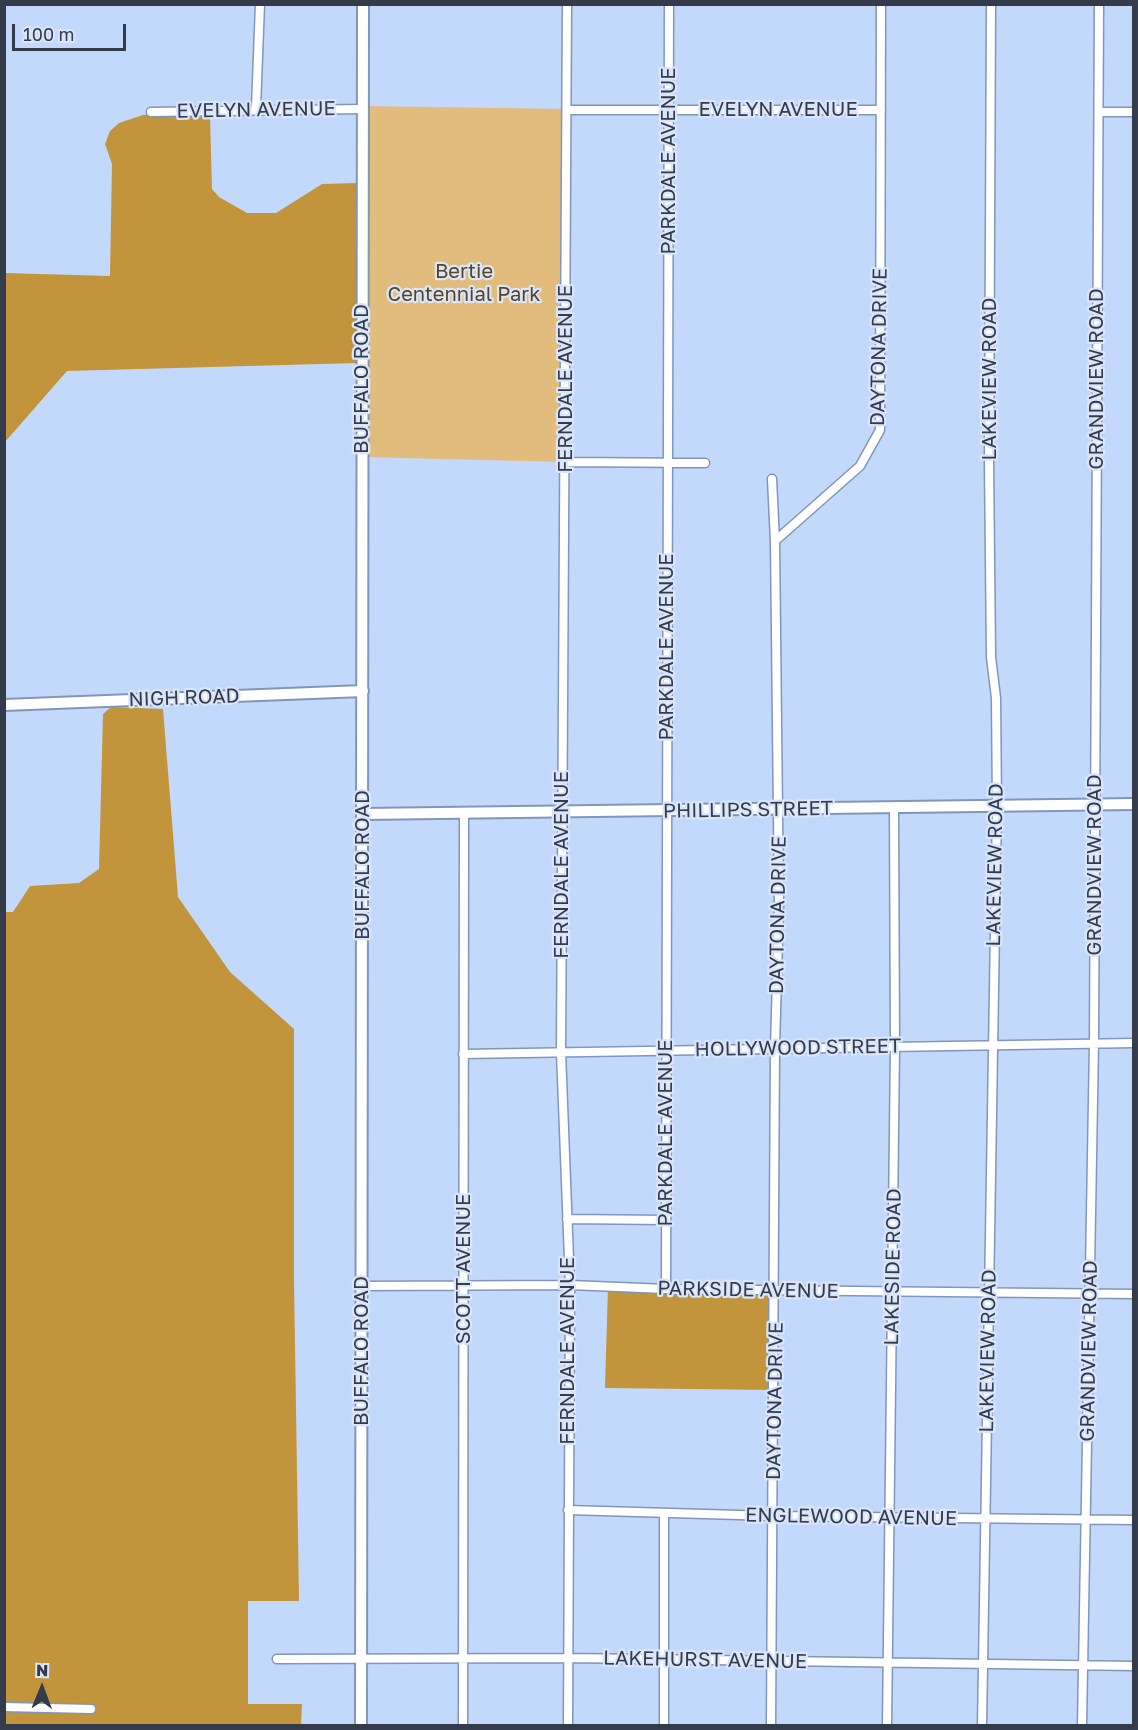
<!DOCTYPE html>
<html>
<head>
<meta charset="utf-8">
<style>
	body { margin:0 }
	#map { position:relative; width:1138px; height:1730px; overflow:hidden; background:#c3d9fc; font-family:"Golos Text",sans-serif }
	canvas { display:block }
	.frame { position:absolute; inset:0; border:6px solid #343c4b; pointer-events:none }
	.north { position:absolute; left:12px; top:1658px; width:60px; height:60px; -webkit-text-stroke:4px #d8e5fb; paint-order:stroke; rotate:1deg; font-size:16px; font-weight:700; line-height:24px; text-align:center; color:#343c4b }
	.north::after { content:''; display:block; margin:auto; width:21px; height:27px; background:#343c4b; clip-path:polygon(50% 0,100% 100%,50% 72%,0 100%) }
	.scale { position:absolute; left:12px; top:24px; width:114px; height:27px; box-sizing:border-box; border:3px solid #343c4b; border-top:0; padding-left:8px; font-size:18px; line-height:21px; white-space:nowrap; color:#343c4b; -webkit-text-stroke:4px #d8e5fb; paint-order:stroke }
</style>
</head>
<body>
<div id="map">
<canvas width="1138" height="1730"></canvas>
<div class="frame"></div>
<div class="north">N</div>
<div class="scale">100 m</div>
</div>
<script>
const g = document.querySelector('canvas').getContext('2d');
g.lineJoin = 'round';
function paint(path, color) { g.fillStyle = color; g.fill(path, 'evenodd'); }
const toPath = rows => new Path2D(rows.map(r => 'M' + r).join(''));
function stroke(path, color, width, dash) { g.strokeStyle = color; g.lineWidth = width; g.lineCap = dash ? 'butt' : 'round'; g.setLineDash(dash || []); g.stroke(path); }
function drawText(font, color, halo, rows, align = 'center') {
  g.font = font + ' "Golos Text",sans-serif'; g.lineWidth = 4.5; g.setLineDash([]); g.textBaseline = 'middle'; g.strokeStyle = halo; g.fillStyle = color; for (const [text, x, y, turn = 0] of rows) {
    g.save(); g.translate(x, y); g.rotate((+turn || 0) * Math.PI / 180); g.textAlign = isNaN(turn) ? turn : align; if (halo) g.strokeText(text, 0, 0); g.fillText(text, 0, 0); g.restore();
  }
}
const green = toPath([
	[363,106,567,109,565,462,362,457]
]);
const forest = toPath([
	[201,111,210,117,212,189,219,197,247,213,276,213,322,184,357,183,357,363,67,371,5,442,5,273,110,276,112,164,105,144,110,131,119,123,143,115],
	[111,707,163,709,178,897,230,972,294,1029,294,1281,299,1601,248,1601,248,1704,302,1704,301,1725,5,1726,5,912,13,912,30,886,79,883,99,869,103,714],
	[608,1286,776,1291,775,1390,605,1388]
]);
const minor = toPath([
	[567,4,561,1052,570,1285,568,1726],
	[256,108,260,4],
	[567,110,881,110],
	[151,112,362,109],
	[1099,112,1134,112],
	[566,462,705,463],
	[775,541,860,466,880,430,881,4],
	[463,1054,1134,1043],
	[567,1219,666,1220],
	[362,1286,570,1285,666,1289,1134,1294],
	[666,1289,669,4],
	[568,1510,773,1516,1134,1520],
	[277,1659,570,1658,1134,1666],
	[4,1707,91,1709],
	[463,1726,464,813],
	[664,1726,664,1514],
	[771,1726,775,1048,779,905,775,541,772,479],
	[887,1726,895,1046,894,808],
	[982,1726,997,806,996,698,991,657,989,462,991,4],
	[1082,1726,1094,1043,1099,4]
]);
const tertiary = toPath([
	[4,705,363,691],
	[363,814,1134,804],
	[361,1726,363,4]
]);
const streetNames = [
	["EVELYN AVENUE",256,110,-1],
	["EVELYN AVENUE",778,110],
	["PARKDALE AVENUE",669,161,-90],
	["DAYTONA DRIVE",879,347,-89],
	["BUFFALO ROAD",362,379,-90],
	["FERNDALE AVENUE",566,379,-90],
	["LAKEVIEW ROAD",990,379,-90],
	["GRANDVIEW ROAD",1097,379,-90],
	["PARKDALE AVENUE",667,647,-90],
	["NIGH ROAD",184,698,-2],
	["PHILLIPS STREET",748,810,-1],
	["BUFFALO ROAD",363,865,-90],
	["FERNDALE AVENUE",562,865,-90],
	["LAKEVIEW ROAD",995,865,-89],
	["GRANDVIEW ROAD",1095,865,-90],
	["DAYTONA DRIVE",778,915,-89],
	["HOLLYWOOD STREET",798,1048,-1],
	["PARKDALE AVENUE",666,1133,-90],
	["LAKESIDE ROAD",893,1267,-89],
	["SCOTT AVENUE",464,1269,-90],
	["PARKSIDE AVENUE",748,1290,1],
	["BUFFALO ROAD",362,1351,-90],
	["FERNDALE AVENUE",568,1351,-90],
	["LAKEVIEW ROAD",988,1351,-89],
	["GRANDVIEW ROAD",1089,1351,-89],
	["DAYTONA DRIVE",775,1401,-89],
	["ENGLEWOOD AVENUE",851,1517,1],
	["LAKEHURST AVENUE",705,1660,1]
];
const parkNames = [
	["Bertie",464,272],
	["Centennial Park",464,295]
];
paint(green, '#e1bc7d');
paint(forest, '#c2943b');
stroke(minor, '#8296b7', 11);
stroke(tertiary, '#8296b7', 14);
stroke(minor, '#fff', 8);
stroke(tertiary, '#fff', 10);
drawText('20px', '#343c4b', '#d8e5fb', streetNames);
drawText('20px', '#584420', '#d8e5fb', parkNames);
</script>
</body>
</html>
